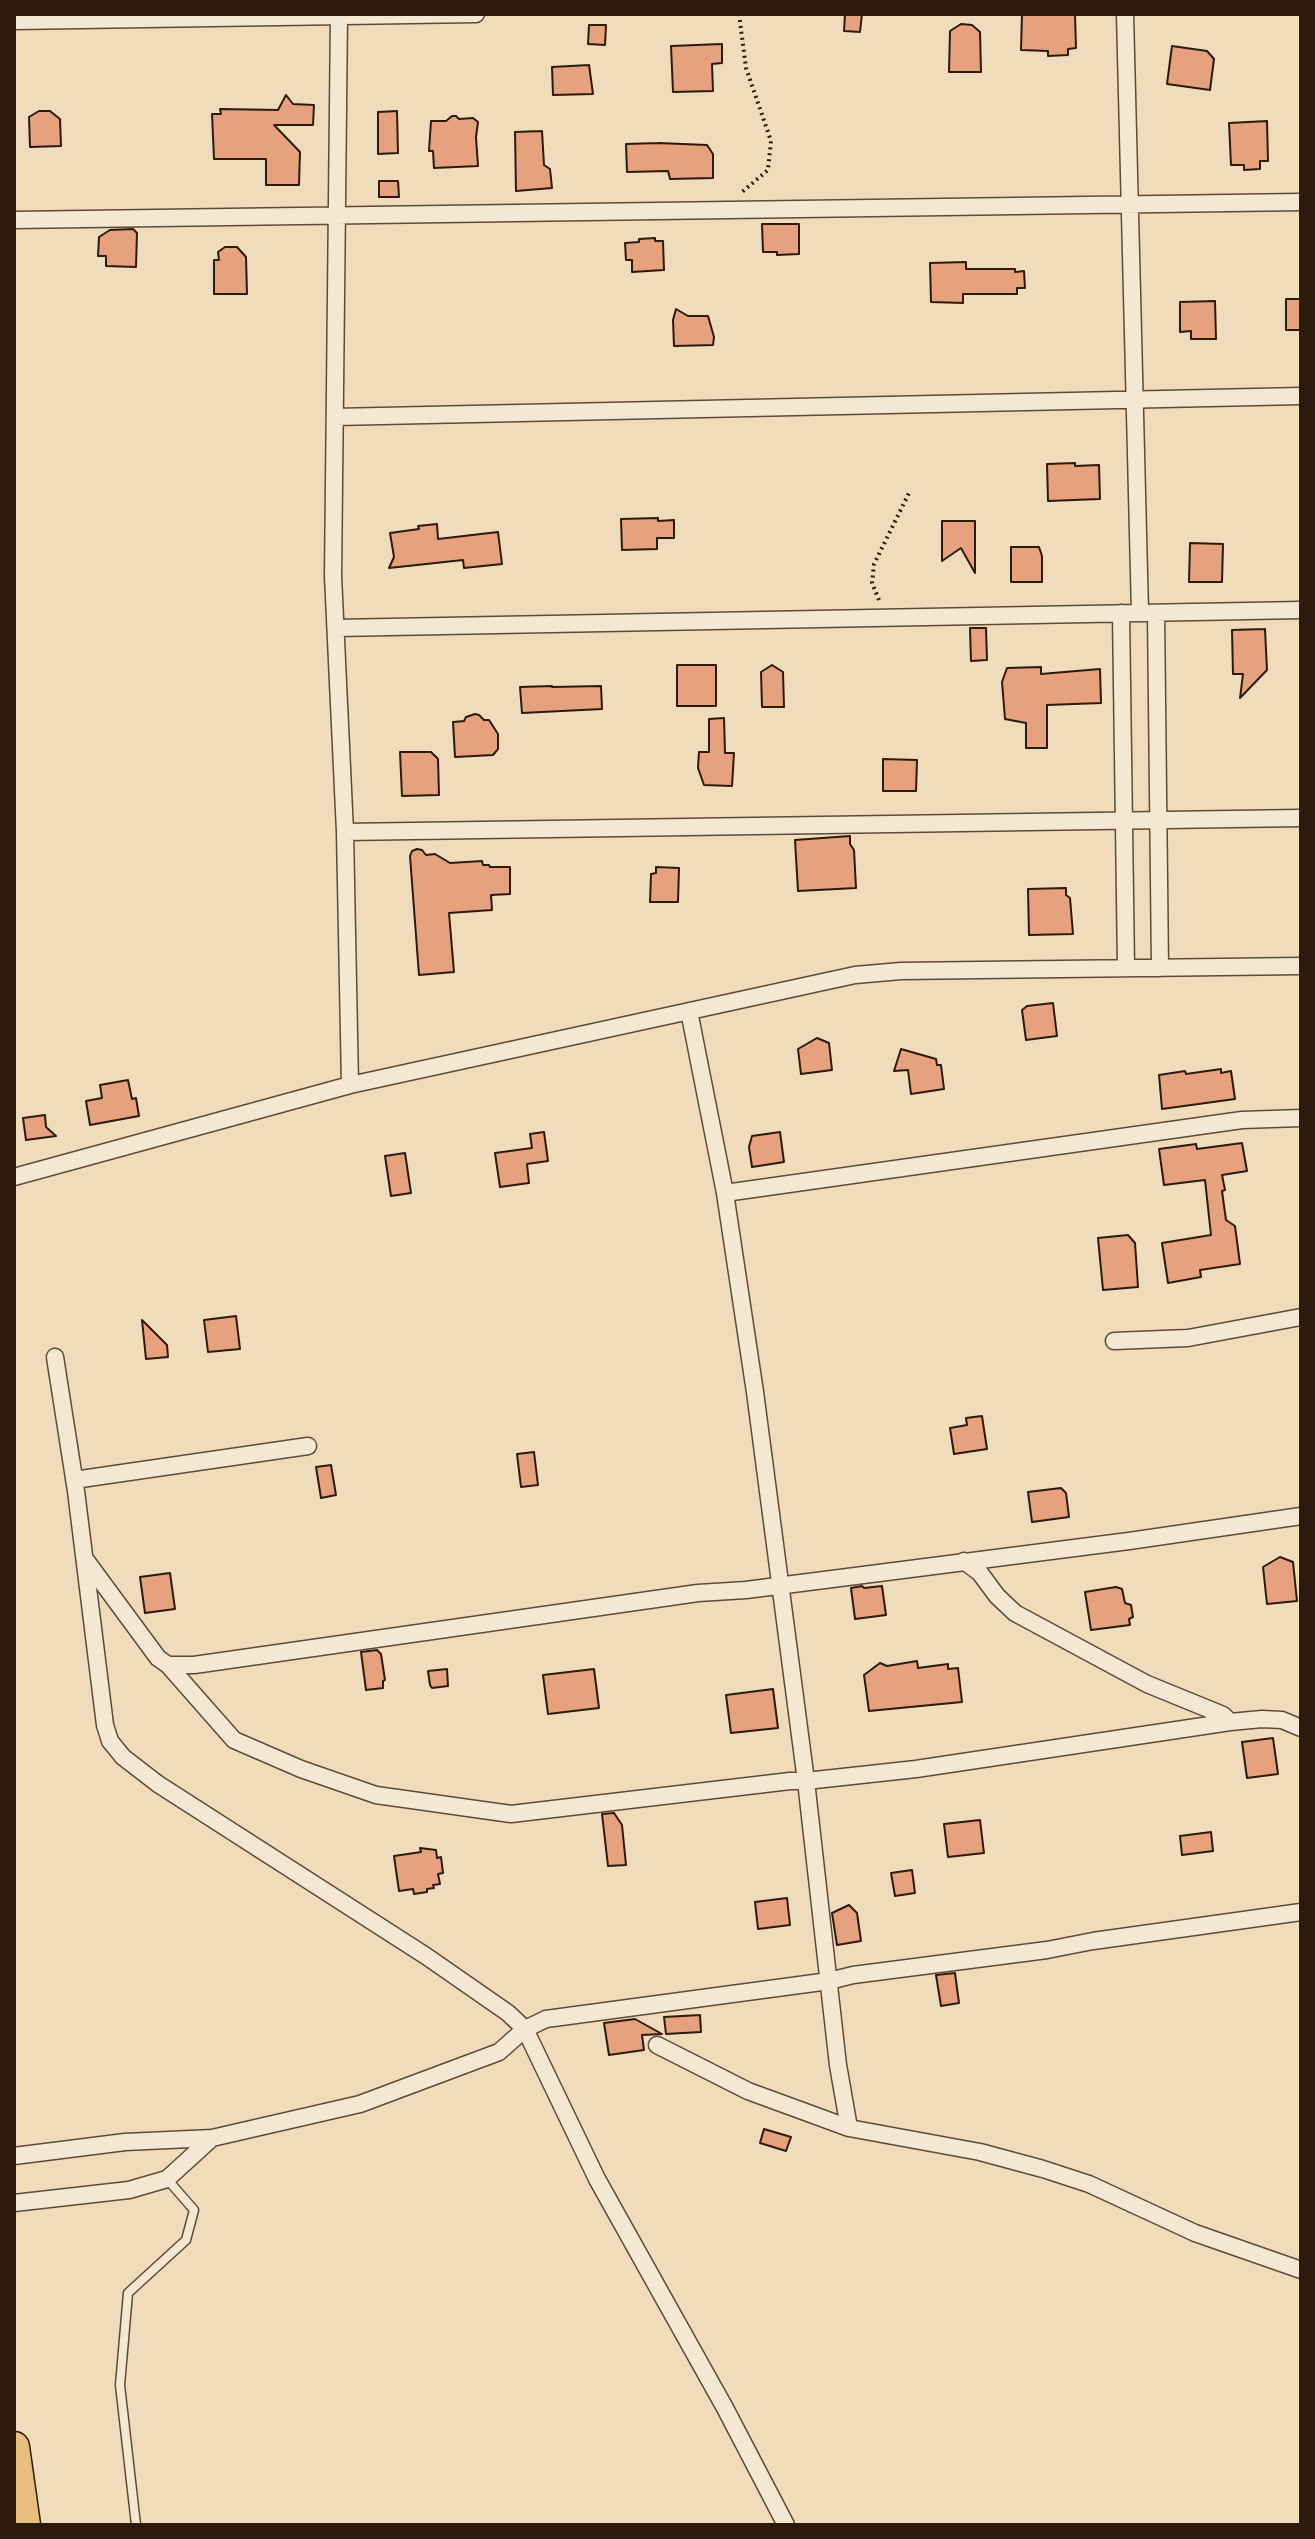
<!DOCTYPE html>
<html>
<head>
<meta charset="utf-8">
<style>
	body { margin:0 }
	#map { position:relative; width:1315px; height:2539px; overflow:hidden; background:#f0dbbb; font-family:"Gentium Book Plus",serif }
	canvas { display:block }
	.frame { position:absolute; inset:0; border:16px solid #2c1b0d; pointer-events:none }
</style>
</head>
<body>
<div id="map">
<canvas width="1315" height="2539"></canvas>
<div class="frame"></div>
</div>
<script>
const g = document.querySelector('canvas').getContext('2d');
g.lineJoin = 'round';
function paint(path, color) { g.fillStyle = color; g.fill(path, 'evenodd'); }
const toPath = rows => new Path2D(rows.map(r => 'M' + r).join(''));
function stroke(path, color, width, dash) { g.strokeStyle = color; g.lineWidth = width; g.lineCap = dash ? 'butt' : 'round'; g.setLineDash(dash || []); g.stroke(path); }
const building = toPath([
	[845,14,862,14,860,32,844,31,845,14],
	[1022,14,1075,14,1076,48,1068,49,1068,55,1048,56,1048,51,1021,50,1022,14],
	[961,24,972,25,980,32,981,72,949,72,950,31,961,24],
	[589,25,606,25,605,45,588,44,589,25],
	[722,44,722,63,712,64,713,91,673,92,671,46,722,44],
	[1172,46,1207,51,1214,59,1210,90,1167,84,1172,46],
	[589,65,593,94,553,95,552,67,589,65],
	[286,95,293,104,314,105,313,125,274,125,300,152,299,185,266,185,266,159,214,159,212,114,221,114,220,109,278,110,286,95],
	[39,111,50,111,60,119,61,146,30,147,29,117,39,111],
	[397,111,398,153,378,154,378,112,397,111],
	[452,116,456,116,459,119,473,118,478,122,476,137,478,166,434,168,433,151,429,151,431,121,446,121,452,116],
	[1267,121,1268,161,1260,161,1260,169,1244,170,1244,165,1231,165,1229,123,1267,121],
	[542,131,544,165,550,169,552,188,516,191,515,132,542,131],
	[658,143,707,145,713,154,713,178,670,179,668,171,627,172,626,144,658,143],
	[379,181,398,181,399,197,379,197,379,181],
	[762,224,799,224,799,254,777,255,777,252,763,252,762,224],
	[133,229,137,233,136,267,106,266,106,256,98,256,99,237,110,230,133,229],
	[655,238,655,241,663,241,664,270,632,272,632,260,626,260,625,243,639,242,639,239,655,238],
	[225,247,237,247,246,257,247,294,214,294,214,260,219,260,218,252,225,247],
	[966,262,966,269,1015,269,1015,272,1024,271,1025,288,1017,288,1017,294,963,294,963,303,931,302,930,263,966,262],
	[1286,299,1301,299,1301,330,1286,330,1286,299],
	[1215,301,1216,339,1191,339,1191,331,1180,332,1180,302,1215,301],
	[676,309,688,316,708,316,714,337,713,345,674,346,673,320,676,309],
	[1075,463,1075,466,1099,465,1100,499,1048,501,1047,464,1075,463],
	[658,518,658,521,674,520,674,538,657,538,657,549,622,550,621,519,658,518],
	[942,521,975,521,975,573,961,548,942,561,942,521],
	[437,524,438,539,498,532,502,564,464,568,463,560,389,568,394,557,390,533,419,529,418,526,437,524],
	[1190,543,1223,544,1222,582,1189,582,1190,543],
	[1011,547,1039,547,1042,556,1042,582,1011,582,1011,547],
	[970,628,986,628,987,660,971,661,970,628],
	[1265,629,1267,670,1240,698,1243,674,1233,674,1232,630,1265,629],
	[677,665,716,665,716,706,677,706,677,665],
	[772,665,783,672,784,707,762,707,761,672,772,665],
	[1041,667,1041,674,1100,669,1101,703,1047,705,1047,748,1026,748,1026,723,1005,719,1002,682,1007,668,1041,667],
	[552,686,552,687,601,686,602,709,522,713,520,687,552,686],
	[475,714,479,715,484,720,489,720,498,734,498,749,493,755,455,757,453,722,464,721,466,717,475,714],
	[724,718,725,753,734,753,732,786,704,785,698,768,699,752,709,752,709,719,724,718],
	[400,752,431,752,438,759,439,795,402,796,400,752],
	[883,759,917,760,916,791,883,791,883,759],
	[850,836,850,844,854,850,856,888,798,891,795,840,850,836],
	[417,849,422,850,426,855,435,854,450,863,482,861,483,865,489,865,490,867,510,867,510,894,491,895,492,910,449,913,454,972,419,975,410,856,412,851,417,849],
	[656,867,679,868,678,902,650,902,651,874,656,873,656,867],
	[1066,888,1066,895,1070,898,1073,934,1029,935,1028,889,1066,888],
	[1053,1003,1057,1036,1026,1040,1022,1010,1027,1006,1053,1003],
	[817,1038,829,1043,832,1070,801,1074,798,1049,817,1038],
	[901,1049,936,1059,937,1065,941,1065,944,1089,911,1094,908,1070,894,1071,901,1049],
	[1221,1069,1221,1073,1231,1071,1235,1099,1162,1109,1159,1075,1185,1071,1186,1074,1221,1069],
	[128,1080,132,1099,136,1098,139,1116,90,1125,86,1101,102,1098,100,1085,128,1080],
	[45,1115,46,1127,56,1136,26,1140,23,1118,45,1115],
	[544,1132,548,1161,527,1164,529,1183,500,1187,495,1153,532,1148,530,1134,544,1132],
	[780,1132,784,1162,752,1167,749,1147,752,1136,780,1132],
	[1242,1143,1247,1171,1222,1175,1225,1190,1222,1191,1226,1220,1235,1226,1240,1264,1200,1270,1201,1277,1168,1283,1162,1243,1211,1235,1205,1180,1164,1185,1159,1149,1196,1144,1197,1149,1242,1143],
	[405,1153,411,1193,391,1196,385,1156,405,1153],
	[1128,1235,1135,1243,1138,1287,1103,1290,1098,1238,1128,1235],
	[236,1316,240,1349,208,1352,204,1320,236,1316],
	[142,1320,167,1345,168,1357,146,1359,142,1320],
	[982,1416,987,1449,954,1454,950,1428,967,1425,966,1418,982,1416],
	[534,1452,538,1485,521,1487,517,1454,534,1452],
	[331,1465,336,1495,321,1498,316,1467,331,1465],
	[1061,1488,1066,1493,1069,1517,1032,1522,1028,1492,1061,1488],
	[1280,1557,1293,1562,1297,1601,1267,1604,1263,1567,1280,1557],
	[170,1573,175,1609,145,1613,140,1577,170,1573],
	[862,1586,864,1588,882,1586,886,1615,855,1619,851,1588,862,1586],
	[1116,1587,1122,1589,1125,1603,1131,1605,1133,1617,1129,1619,1130,1625,1091,1630,1085,1592,1116,1587],
	[377,1650,381,1654,385,1680,383,1681,383,1688,366,1690,361,1652,377,1650],
	[917,1661,918,1668,948,1664,948,1669,958,1668,962,1702,869,1711,864,1675,880,1663,887,1666,917,1661],
	[447,1669,448,1686,432,1688,430,1685,428,1671,447,1669],
	[594,1669,599,1708,548,1714,543,1675,594,1669],
	[773,1689,778,1728,731,1733,726,1695,773,1689],
	[1273,1738,1278,1774,1247,1778,1242,1742,1273,1738],
	[614,1813,622,1825,626,1865,608,1866,602,1814,614,1813],
	[980,1820,984,1853,948,1857,944,1824,980,1820],
	[1211,1832,1213,1851,1182,1855,1180,1836,1211,1832],
	[420,1848,436,1850,437,1858,441,1857,443,1873,438,1874,440,1884,433,1885,434,1888,427,1889,427,1892,414,1894,413,1889,399,1891,394,1856,421,1852,420,1848],
	[912,1870,915,1893,895,1896,891,1873,912,1870],
	[787,1898,790,1925,758,1929,755,1902,787,1898],
	[849,1905,857,1913,861,1941,837,1945,832,1913,849,1905],
	[955,1973,959,2003,941,2006,936,1975,955,1973],
	[700,2015,701,2032,666,2034,664,2017,700,2015],
	[635,2019,662,2034,642,2035,644,2050,609,2055,604,2023,635,2019],
	[764,2129,791,2137,786,2151,760,2143,764,2129]
]);
const path = toPath([
	[739,14,746,68,771,141,768,170,742,192],
	[879,600,872,583,874,564,909,493]
]);
const lane = toPath([
	[136,2525,120,2385,128,2293,186,2240,194,2210,167,2179]
]);
const street = toPath([
	[339,14,333,576,345,832,350,1085],
	[1125,14,1140,613],
	[14,21,476,14],
	[14,220,1301,202],
	[335,417,1301,396],
	[1121,613,1126,968],
	[1156,613,1160,968],
	[336,628,1301,610],
	[345,832,1301,818],
	[689,1011,725,1193,755,1392,806,1781,838,2065,849,2128],
	[14,1177,350,1085,855,975,901,971,1301,966],
	[725,1193,1242,1120,1301,1118],
	[1114,1341,1188,1338,1301,1317],
	[55,1357,76,1491,105,1725,110,1741,123,1757,158,1784,426,1956,508,2013,525,2029,597,2179,725,2408,786,2525],
	[74,1480,308,1446],
	[85,1559,158,1658,168,1665,194,1665,698,1593,746,1590,1129,1541,1301,1516],
	[964,1561,980,1573,997,1596,1015,1613,1147,1684,1223,1715,1230,1722],
	[168,1665,234,1740,301,1769,376,1795,511,1814,790,1781,806,1781,916,1769,1230,1722,1262,1719,1282,1720,1301,1728],
	[657,2045,748,2091,849,2128,980,2152,1043,2169,1089,2184,1195,2233,1301,2270],
	[14,2156,125,2142,212,2138,360,2104,499,2052,525,2029,546,2019,829,1981,853,1975,1047,1950,1093,1941,1301,1912],
	[14,2203,129,2190,167,2179,212,2138]
]);
const highway = toPath([
	[14,2447,25,2525]
]);
paint(building, '#e6a17f');
stroke(building, '#2c1b0d', 2);
stroke(lane, '#5d4b38', 11);
stroke(street, '#5d4b38', 19);
stroke(highway, '#2c1b0d', 33);
stroke(path, '#2c1b0d', 4, [2, 4]);
stroke(lane, '#f5e8d3', 8);
stroke(street, '#f5e8d3', 16);
stroke(highway, '#e8be7e', 30);
</script>
</body>
</html>
